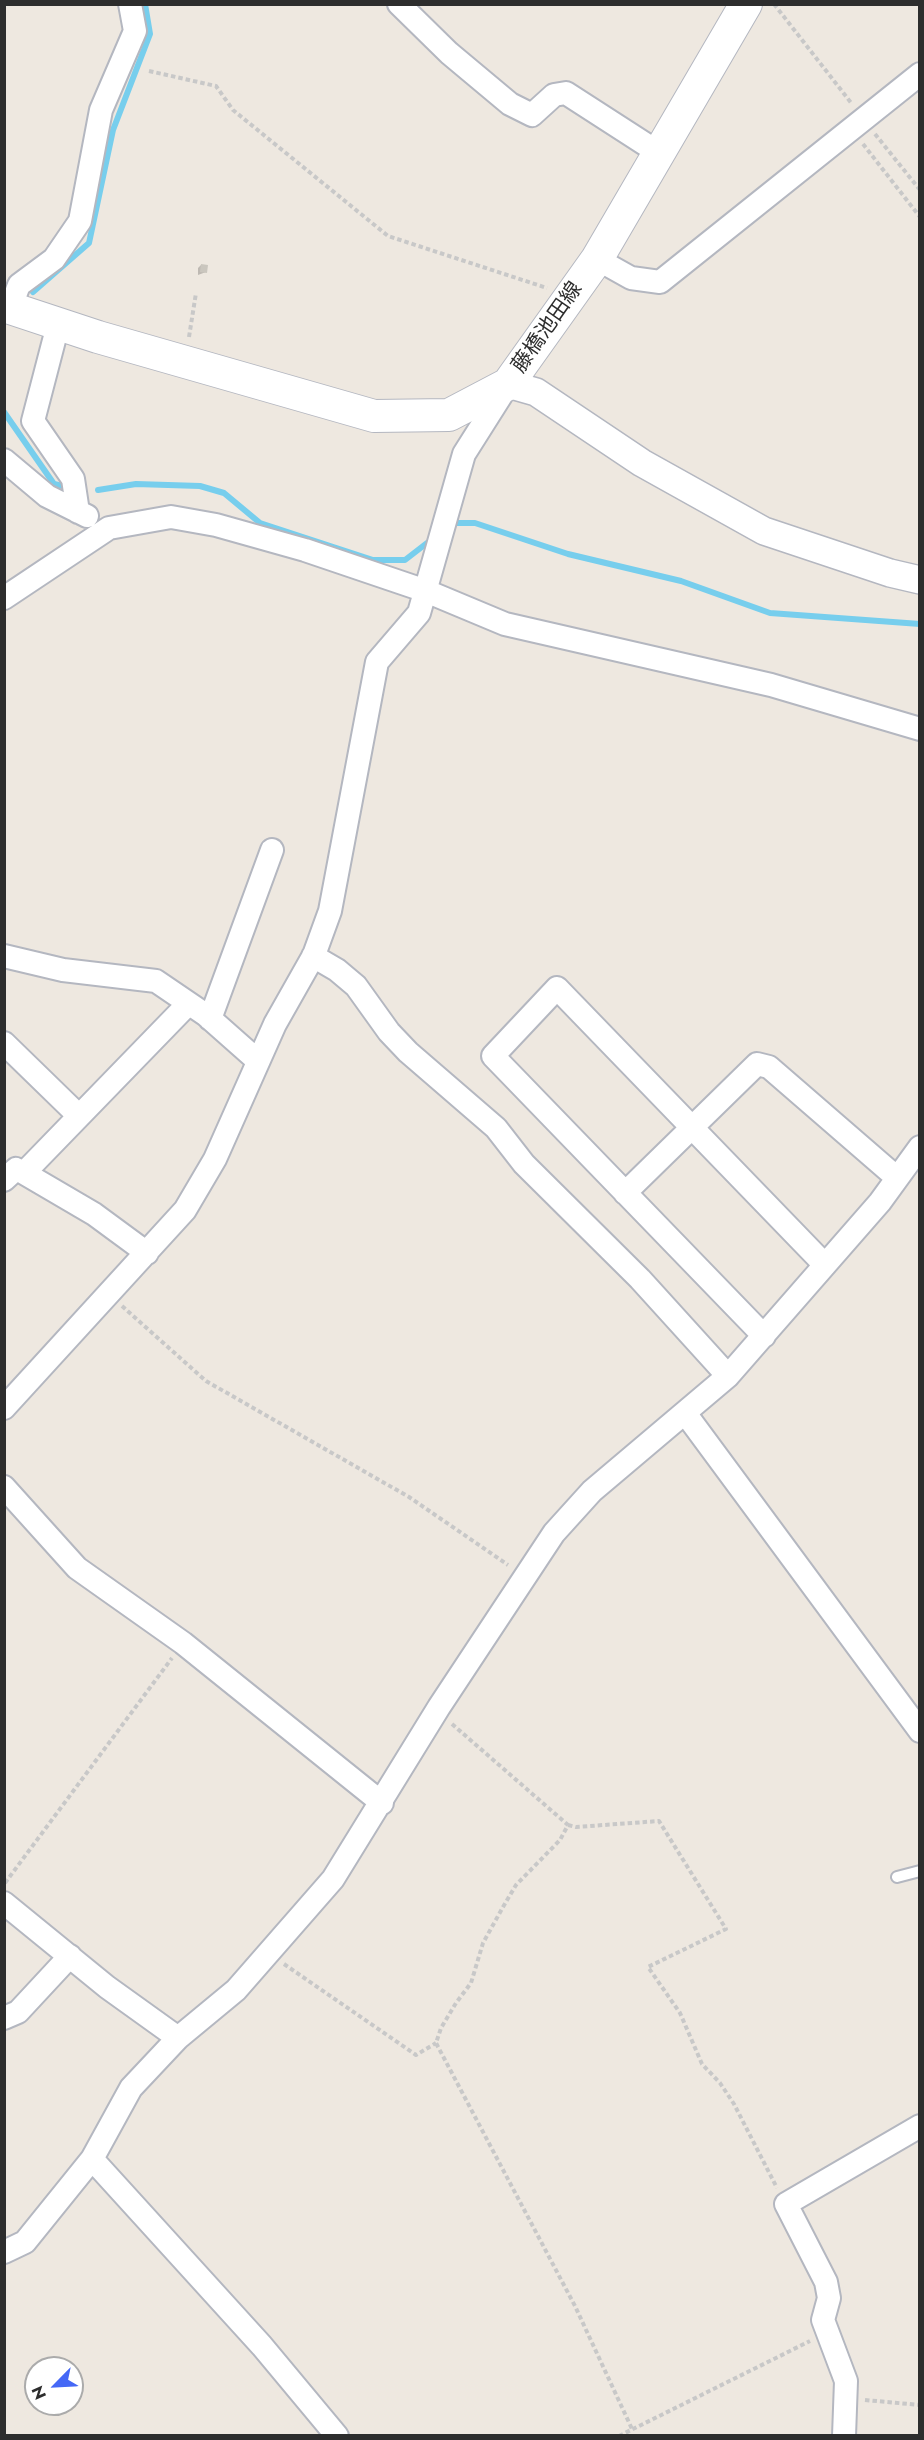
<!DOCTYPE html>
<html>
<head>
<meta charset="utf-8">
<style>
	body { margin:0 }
	#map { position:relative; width:924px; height:2440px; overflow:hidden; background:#eee8e0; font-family:Jost,sans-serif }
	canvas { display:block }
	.frame { position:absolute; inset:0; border:6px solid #2d2d2d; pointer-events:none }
	.north { position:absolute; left:24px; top:2356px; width:60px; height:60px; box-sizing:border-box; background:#fff; border:2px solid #ababab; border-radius:50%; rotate:246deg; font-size:16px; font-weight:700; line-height:24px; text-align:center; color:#2d2d2d }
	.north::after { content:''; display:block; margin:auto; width:21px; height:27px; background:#4568f6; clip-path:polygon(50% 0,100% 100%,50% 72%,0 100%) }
</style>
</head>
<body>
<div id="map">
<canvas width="924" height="2440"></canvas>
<div class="frame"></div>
<div class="north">N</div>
</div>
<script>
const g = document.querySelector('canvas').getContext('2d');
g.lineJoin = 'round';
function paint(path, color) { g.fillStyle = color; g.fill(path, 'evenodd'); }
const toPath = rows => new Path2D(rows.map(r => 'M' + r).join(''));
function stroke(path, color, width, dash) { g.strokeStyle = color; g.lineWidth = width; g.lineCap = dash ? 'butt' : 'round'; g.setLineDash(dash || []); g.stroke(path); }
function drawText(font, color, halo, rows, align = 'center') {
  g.font = font + ' Jost,"Noto Sans JP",sans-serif'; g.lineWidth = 5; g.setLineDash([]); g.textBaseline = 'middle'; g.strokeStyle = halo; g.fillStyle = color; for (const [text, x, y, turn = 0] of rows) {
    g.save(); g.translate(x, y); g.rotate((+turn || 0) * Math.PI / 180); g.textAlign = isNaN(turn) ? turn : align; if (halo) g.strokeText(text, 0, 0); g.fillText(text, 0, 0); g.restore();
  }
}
const shadow = toPath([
	[201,265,206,272,198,275,198,268]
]);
const stream = toPath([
	[33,292,89,243,113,130,150,34,145,4],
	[4,412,54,484,63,486],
	[98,490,136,484,200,486,224,493,260,523,373,560,405,560,427,543],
	[457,523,475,523,568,554,681,581,770,613,920,624]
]);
const building = toPath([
	[201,264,208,265,207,273,200,272]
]);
const path = toPath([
	[774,4,852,104],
	[149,71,216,86,233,110,388,236,547,288],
	[875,134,920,190],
	[863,144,920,217],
	[189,337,196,293],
	[122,1306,206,1381,409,1497,508,1565],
	[452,1724,568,1825,560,1840,516,1885,503,1907,483,1943,471,1983,456,2003,441,2028,436,2043,575,2306,632,2429],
	[568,1825,576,1827,659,1821,726,1929,648,1967,680,2013,702,2064,720,2083,734,2104,777,2188],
	[5,1883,172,1658],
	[284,1964,416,2055,436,2043],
	[865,2400,920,2405],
	[619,2436,810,2341]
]);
const service = toPath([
	[897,1877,920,1871]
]);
const minor = toPath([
	[399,4,449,53,510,104,532,115,554,95,566,93,659,153],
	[597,259,631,278,660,282,920,74],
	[10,309,19,285,54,259,80,221,101,110,135,31,130,4],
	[58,325,33,421,73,479,78,512],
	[4,460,47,496,87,516],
	[4,598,109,528,171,517,216,525,305,550,426,591,505,624,771,685,920,729],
	[4,956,63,970,156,981,206,1015,258,1061],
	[313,956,337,970,356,986,389,1032,408,1052,496,1128,524,1164,640,1279,728,1376],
	[210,1019,272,850],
	[4,1043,78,1115],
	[24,1173,188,1004],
	[4,1180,16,1169,24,1173,94,1214,147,1253],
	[625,1193,757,1064,769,1067,896,1177],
	[764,1336,493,1056,557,988,825,1265],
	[4,1408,185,1210,215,1159,275,1024,314,955,330,911,377,662,419,613,464,454,507,386],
	[685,1413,920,1731],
	[4,1487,77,1568,183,1643,382,1803],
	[4,1903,107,1987,178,2038],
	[4,2018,18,2012,70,1956],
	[92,2159,262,2346,337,2436],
	[4,2252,25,2242,92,2159,131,2088,178,2038,236,1990,333,1879,439,1707,554,1533,592,1491,728,1376,880,1202,920,1147],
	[844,2436,846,2381,823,2320,829,2298,826,2282,786,2204,920,2126]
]);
const tertiary = toPath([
	[508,384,536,392,642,463,764,531,890,573,920,580]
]);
const secondary = toPath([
	[4,306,98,337,374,416,449,415,508,384,597,259,746,4]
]);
const streetNames = [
	["藤橋池田線",548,328,-55]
];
paint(shadow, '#0003');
stroke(stream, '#77ceed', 6);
paint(building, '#cac6be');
stroke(service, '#b4b7c0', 14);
stroke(minor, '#b4b7c0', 26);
stroke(tertiary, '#b4b7c0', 30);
stroke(secondary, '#b4b7c0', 34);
stroke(path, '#c8c8c8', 4, [4.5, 3]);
stroke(service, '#fff', 10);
stroke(minor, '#fff', 22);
stroke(tertiary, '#fff', 27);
stroke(secondary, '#fff', 32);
drawText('21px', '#2d2d2d', '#fff', streetNames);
</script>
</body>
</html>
